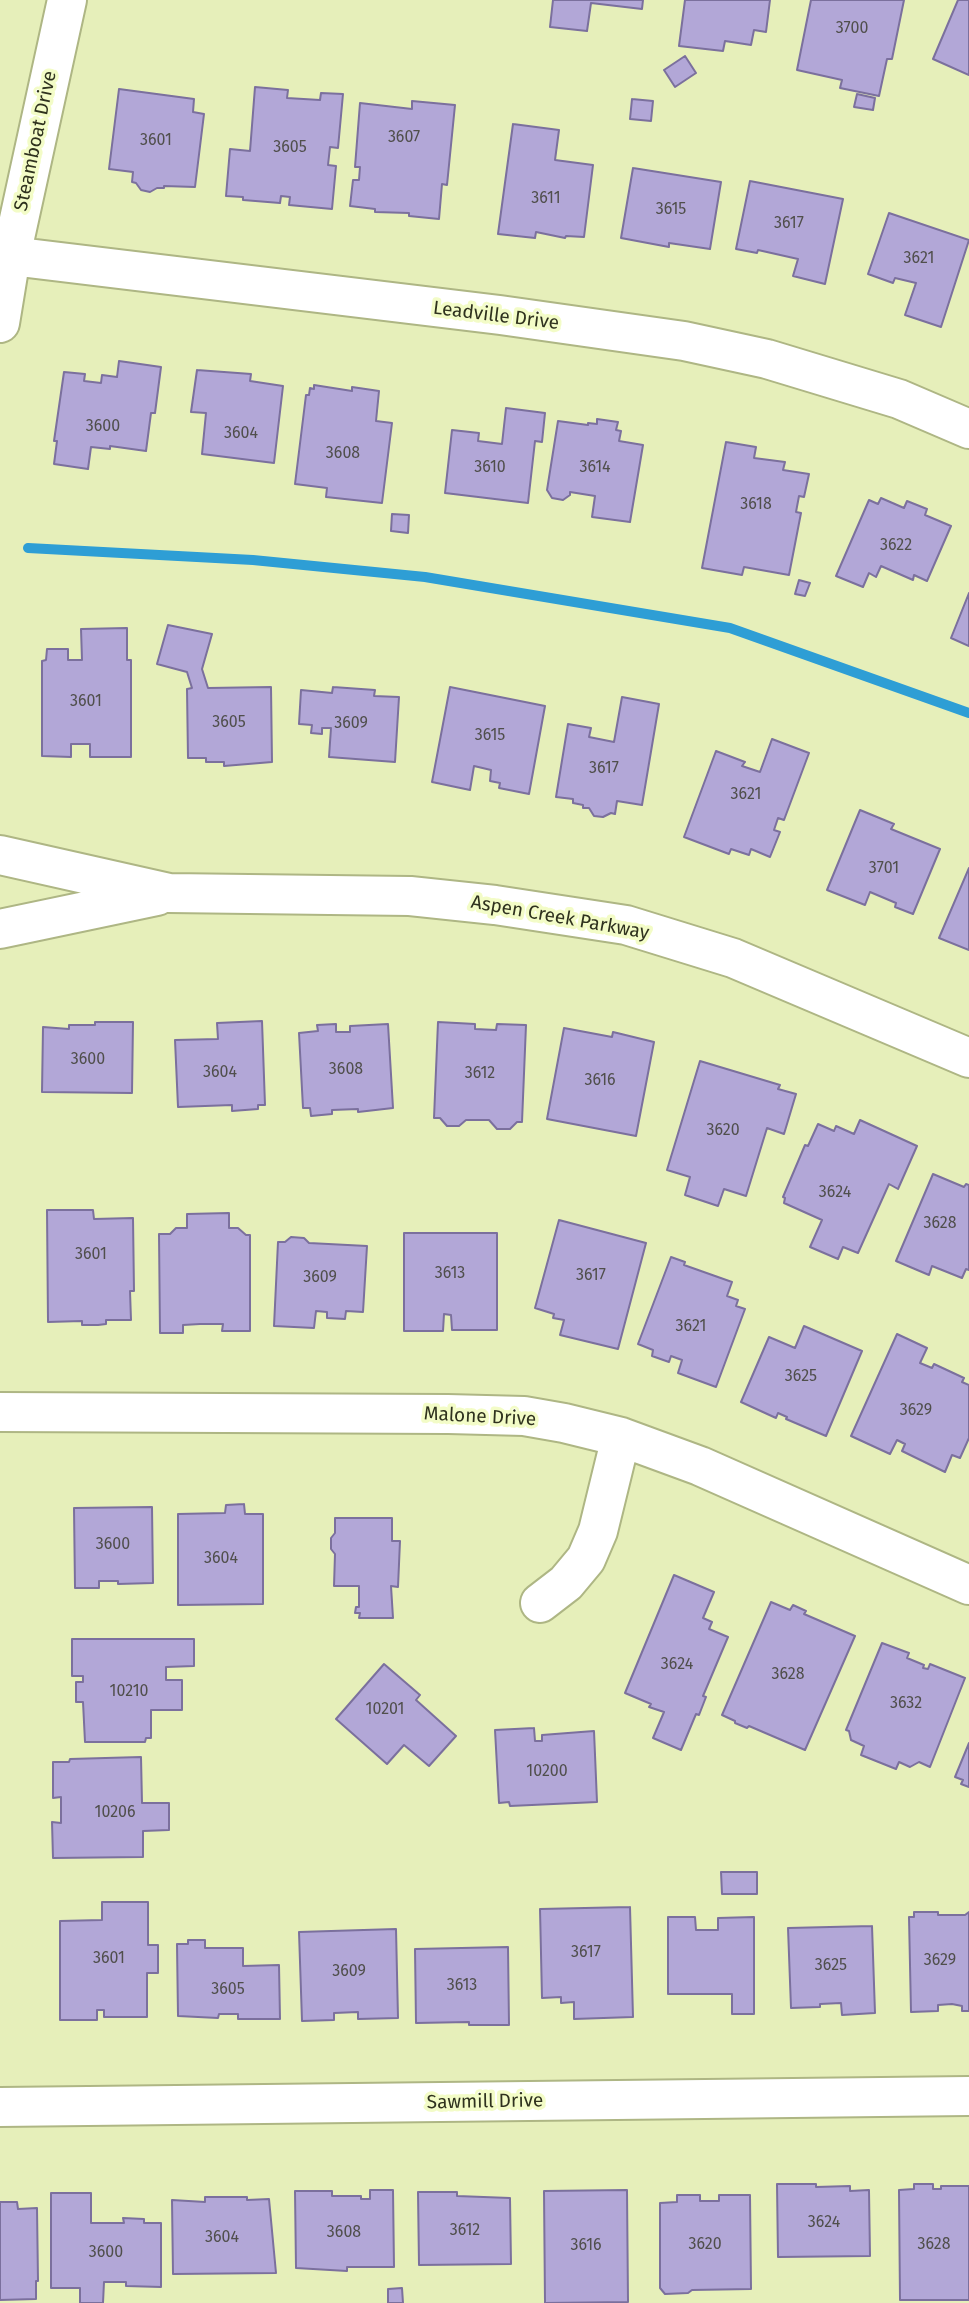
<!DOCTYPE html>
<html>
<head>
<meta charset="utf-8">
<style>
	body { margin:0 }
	canvas { display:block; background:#e6efba }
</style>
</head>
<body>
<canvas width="969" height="2303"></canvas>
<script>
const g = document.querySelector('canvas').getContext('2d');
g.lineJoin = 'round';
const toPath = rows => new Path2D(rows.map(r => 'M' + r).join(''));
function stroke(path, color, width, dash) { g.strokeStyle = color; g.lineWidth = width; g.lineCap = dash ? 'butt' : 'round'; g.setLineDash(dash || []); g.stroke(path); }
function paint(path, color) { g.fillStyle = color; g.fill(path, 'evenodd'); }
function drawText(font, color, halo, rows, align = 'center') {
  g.font = font + ' "Fira Sans",sans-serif'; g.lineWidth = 7; g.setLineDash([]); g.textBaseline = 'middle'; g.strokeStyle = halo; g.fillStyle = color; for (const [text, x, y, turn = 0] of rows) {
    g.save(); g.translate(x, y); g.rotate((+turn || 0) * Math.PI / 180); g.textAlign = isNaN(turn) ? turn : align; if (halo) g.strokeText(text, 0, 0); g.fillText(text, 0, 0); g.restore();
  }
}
const stream = toPath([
	[28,548,253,560,425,577,730,628,969,713]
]);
const building = toPath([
	[553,0,643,0,642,9,591,3,587,31,550,27,553,0],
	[685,0,770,0,766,32,754,30,751,45,725,41,723,51,679,46,685,0],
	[811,0,904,0,892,59,887,59,879,96,840,88,842,80,797,70,811,0],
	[958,0,969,0,969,75,933,59,958,0],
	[685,56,696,73,675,87,664,70,685,56],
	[255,87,288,90,287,98,320,100,321,93,343,94,338,148,330,147,328,165,336,166,332,209,289,205,290,197,281,196,280,203,243,200,243,197,226,196,230,149,250,151,255,87],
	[119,89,194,99,193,112,204,114,195,187,164,186,164,188,157,188,150,192,141,190,136,183,132,182,133,172,109,169,119,89],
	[857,94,875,98,873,110,854,107,857,94],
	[632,99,653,101,651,121,630,119,632,99],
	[412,101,455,105,447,185,442,184,439,219,409,216,409,213,375,212,375,209,350,206,353,180,359,180,360,167,355,167,360,103,412,109,412,101],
	[513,124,559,130,555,160,593,165,584,237,566,236,565,238,536,232,535,238,498,234,513,124],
	[633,168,721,182,710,249,669,243,669,247,621,238,633,168],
	[750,181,843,199,825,284,793,276,798,259,758,250,757,253,736,249,750,181],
	[889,213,969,240,941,327,905,315,916,283,895,278,893,283,868,274,889,213],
	[119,361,161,367,155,413,151,413,146,451,110,446,110,449,91,447,88,469,54,464,57,441,54,441,64,372,85,374,84,381,101,383,102,375,117,377,119,361],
	[197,370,251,374,250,381,283,386,274,463,202,454,206,413,191,412,197,370],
	[314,385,352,391,352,387,379,391,376,421,392,423,382,503,326,497,327,488,295,484,306,395,309,395,310,388,314,389,314,385],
	[506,408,545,413,542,442,535,441,528,503,445,493,452,430,479,433,478,441,502,444,506,408],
	[597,419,618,422,616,430,621,431,619,441,643,445,630,522,592,517,595,496,570,492,570,495,563,500,552,498,547,490,558,421,588,425,588,423,597,424,597,419],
	[726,442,756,447,754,458,785,462,783,470,809,474,804,497,799,496,796,512,801,513,789,575,744,567,742,575,702,568,726,442],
	[881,498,904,508,907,501,927,509,925,515,951,526,927,581,914,575,913,580,881,566,876,577,869,573,863,587,836,576,869,500,878,504,881,498],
	[392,514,409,515,408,533,391,531,392,514],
	[799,580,810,583,805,596,795,594,799,580],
	[969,593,969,646,951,638,969,593],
	[168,625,212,634,202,669,208,688,271,687,272,762,224,766,224,762,206,762,206,758,188,758,187,689,192,688,187,672,157,664,168,625],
	[127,628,127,660,131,660,131,757,90,757,90,744,71,744,71,757,42,756,42,661,46,660,47,649,68,649,68,660,82,660,81,629,127,628],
	[333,687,375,690,374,696,399,697,395,762,329,757,331,728,322,728,322,734,311,733,312,725,299,724,301,690,332,693,333,687],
	[450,687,545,706,529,794,499,788,500,783,490,781,491,770,474,766,470,790,432,782,450,687],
	[622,697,659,704,642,805,617,801,615,814,611,813,603,817,594,816,589,808,583,808,583,805,573,803,573,799,556,797,568,724,591,728,589,737,614,742,622,697],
	[772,739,809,753,784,820,778,818,774,830,780,832,770,857,751,849,749,855,731,849,729,854,684,837,716,751,745,762,742,766,760,772,772,739],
	[860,810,894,824,891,829,940,849,913,914,895,907,896,903,870,892,865,905,827,890,860,810],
	[969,868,969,950,939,938,969,868],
	[262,1021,265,1105,258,1105,258,1109,232,1111,232,1105,178,1107,175,1040,218,1039,217,1023,262,1021],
	[95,1022,133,1022,132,1093,42,1092,43,1027,69,1029,69,1025,95,1025,95,1022],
	[438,1022,475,1024,475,1029,496,1030,497,1024,526,1025,522,1122,517,1122,510,1129,497,1129,489,1120,466,1120,459,1126,447,1126,440,1118,434,1118,438,1022],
	[336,1024,336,1032,350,1032,350,1026,388,1024,393,1108,358,1112,358,1109,332,1110,332,1114,311,1116,310,1108,303,1108,299,1033,318,1031,317,1025,336,1024],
	[564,1028,612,1037,613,1032,654,1042,636,1136,547,1119,564,1028],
	[700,1061,780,1085,778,1089,796,1094,784,1134,767,1128,746,1196,724,1189,718,1206,685,1195,690,1177,667,1170,700,1061],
	[860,1120,917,1146,898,1189,889,1184,858,1253,843,1247,838,1259,810,1247,822,1220,784,1203,785,1198,783,1197,805,1145,808,1146,818,1124,834,1131,836,1126,854,1134,860,1120],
	[933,1174,964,1187,966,1184,969,1185,969,1270,966,1269,962,1278,932,1266,929,1275,896,1261,933,1174],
	[47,1210,93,1210,94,1219,133,1218,134,1291,130,1291,131,1320,106,1320,106,1324,98,1325,82,1325,82,1321,48,1322,47,1210],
	[229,1213,229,1228,238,1228,246,1235,250,1235,250,1331,222,1331,223,1324,200,1324,183,1325,183,1333,160,1333,159,1234,170,1234,176,1228,187,1228,187,1214,229,1213],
	[559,1220,646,1243,618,1349,560,1335,564,1320,553,1318,554,1314,535,1308,559,1220],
	[404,1233,497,1233,497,1330,452,1330,451,1315,444,1314,443,1331,404,1331,404,1233],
	[291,1237,304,1238,309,1243,367,1246,363,1312,346,1311,345,1319,327,1318,327,1312,316,1311,314,1328,274,1326,278,1242,285,1242,291,1237],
	[671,1257,685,1262,684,1265,732,1282,727,1296,738,1300,736,1306,745,1309,716,1387,678,1373,682,1360,671,1356,669,1362,652,1356,653,1350,638,1344,671,1257],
	[804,1326,862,1351,826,1436,786,1419,787,1417,778,1413,776,1418,741,1402,769,1337,795,1348,804,1326],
	[897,1334,927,1348,920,1363,932,1368,934,1364,964,1378,962,1382,969,1385,969,1438,960,1458,952,1455,945,1472,902,1451,905,1444,897,1440,890,1454,851,1436,897,1334],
	[244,1504,245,1514,263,1514,263,1604,178,1605,178,1514,225,1513,226,1505,244,1504],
	[152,1507,153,1583,118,1584,118,1581,99,1581,99,1588,75,1588,74,1508,152,1507],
	[335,1518,392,1518,392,1541,400,1541,398,1587,391,1586,393,1618,359,1618,360,1613,355,1613,356,1607,359,1607,359,1586,334,1586,335,1554,331,1549,331,1538,335,1533,335,1518],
	[674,1575,714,1592,703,1618,712,1622,709,1629,728,1637,703,1696,706,1697,699,1715,696,1714,681,1750,653,1738,664,1712,649,1707,651,1704,625,1693,674,1575],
	[771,1602,790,1610,793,1605,806,1611,804,1614,855,1636,805,1750,749,1726,747,1728,735,1723,735,1721,722,1715,771,1602],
	[72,1639,194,1639,194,1666,166,1667,166,1680,182,1680,182,1710,151,1710,151,1738,146,1738,145,1742,85,1742,83,1702,76,1702,76,1682,83,1682,83,1676,72,1676,72,1639],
	[882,1643,909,1653,907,1658,924,1665,923,1668,928,1669,930,1664,965,1678,930,1767,919,1762,910,1767,899,1762,896,1769,861,1755,864,1746,851,1740,849,1731,846,1730,882,1643],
	[384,1664,420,1695,416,1700,456,1736,429,1766,404,1745,387,1764,336,1719,384,1664],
	[534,1728,535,1741,542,1741,542,1735,594,1731,597,1802,510,1806,509,1802,499,1803,495,1730,534,1728],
	[969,1743,969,1787,961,1784,963,1780,955,1777,969,1743],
	[141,1757,142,1803,169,1803,169,1830,143,1831,143,1857,53,1858,52,1822,61,1823,61,1797,53,1798,53,1762,69,1762,70,1759,141,1757],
	[721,1872,757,1872,757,1894,722,1894,721,1872],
	[102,1902,148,1902,148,1945,158,1945,158,1973,147,1973,147,2017,104,2017,104,2010,97,2010,97,2020,60,2020,60,1921,102,1920,102,1902],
	[630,1907,633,2017,574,2019,574,2002,561,2003,561,1997,542,1998,540,1909,630,1907],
	[914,1912,938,1912,938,1915,965,1915,969,1912,969,2011,962,2011,962,2006,952,2004,938,2005,938,2011,911,2012,909,1917,914,1917,914,1912],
	[668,1917,695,1917,696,1930,718,1930,718,1918,754,1917,754,2014,732,2014,732,1994,668,1994,668,1917],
	[872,1926,875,2013,842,2015,841,2003,820,2004,820,2007,791,2008,788,1928,872,1926],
	[396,1929,398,2018,358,2019,358,2012,334,2013,334,2020,302,2021,299,1932,396,1929],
	[188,1940,205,1940,205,1948,243,1948,243,1966,279,1965,280,2019,238,2019,238,2014,219,2014,218,2018,178,2016,177,1944,188,1944,188,1940],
	[508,1947,509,2025,469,2025,469,2022,416,2023,415,1949,508,1947],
	[777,2184,816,2184,816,2187,850,2186,850,2191,869,2190,870,2256,778,2257,777,2184],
	[914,2184,933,2184,933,2189,941,2189,941,2186,969,2186,969,2300,900,2300,899,2190,914,2189,914,2184],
	[370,2190,393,2190,394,2267,347,2267,347,2271,296,2268,295,2191,332,2191,332,2196,361,2196,361,2199,370,2199,370,2190],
	[627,2190,628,2302,545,2303,544,2191,627,2190],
	[418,2192,457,2192,457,2196,510,2198,511,2264,419,2265,418,2192],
	[51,2193,91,2193,91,2223,124,2223,123,2218,144,2219,144,2223,161,2223,161,2287,126,2286,126,2282,104,2282,103,2303,80,2303,80,2288,51,2288,51,2193],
	[677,2195,700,2195,700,2201,719,2201,719,2195,750,2195,751,2289,692,2290,688,2293,665,2294,660,2288,660,2203,677,2202,677,2195],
	[205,2197,247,2197,247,2200,269,2199,276,2273,173,2274,172,2200,205,2202,205,2197],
	[0,2202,17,2202,18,2209,37,2208,38,2281,36,2281,36,2299,0,2300,0,2202],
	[402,2288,403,2303,388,2303,388,2289,402,2288]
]);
const street = toPath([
	[11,256,500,315,684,341,767,359,899,399,969,429],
	[0,323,11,256,67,0],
	[0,855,169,893,410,896,495,905,626,925,733,958,969,1058],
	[0,929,157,896],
	[0,1412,448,1414,524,1416,564,1423,621,1437,700,1466,969,1585],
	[540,1603,566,1583,586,1559,598,1531,621,1437],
	[0,2107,969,2096]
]);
const numberNames = [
	["3700",852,29],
	["3607",404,138],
	["3601",156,141],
	["3605",290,148],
	["3611",546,199],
	["3615",671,210],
	["3617",789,224],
	["3621",919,259],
	["3600",103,427],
	["3604",241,434],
	["3608",343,454],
	["3610",490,468],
	["3614",595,468],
	["3618",756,505],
	["3622",896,546],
	["3601",86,702],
	["3605",229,723],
	["3609",351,724],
	["3615",490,736],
	["3617",604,769],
	["3621",746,795],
	["3701",884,869],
	["3600",88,1060],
	["3608",346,1070],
	["3604",220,1073],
	["3612",480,1074],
	["3616",600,1081],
	["3620",723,1131],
	["3624",835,1193],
	["3628",940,1224],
	["3601",91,1255],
	["3613",450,1274],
	["3617",591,1276],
	["3609",320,1278],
	["3621",691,1327],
	["3625",801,1377],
	["3629",916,1411],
	["3600",113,1545],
	["3604",221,1559],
	["3624",677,1665],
	["3628",788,1675],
	["10210",129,1692],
	["3632",906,1704],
	["10201",385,1710],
	["10200",547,1772],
	["10206",115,1813],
	["3617",586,1953],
	["3601",109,1959],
	["3629",940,1961],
	["3625",831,1966],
	["3609",349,1972],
	["3613",462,1986],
	["3605",228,1990],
	["3624",824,2223],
	["3612",465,2231],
	["3608",344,2233],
	["3604",222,2238],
	["3620",705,2245],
	["3628",934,2245],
	["3616",586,2246],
	["3600",106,2253]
];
const streetNames = [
	["Steamboat Drive",36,141,-78],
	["Leadville Drive",496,316,7],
	["Aspen Creek Parkway",560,918,10],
	["Malone Drive",480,1417,3],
	["Sawmill Drive",485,2102,-1]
];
stroke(stream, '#2e9ed5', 10);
paint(building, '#b2a7d7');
stroke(building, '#7b709d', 2);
stroke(street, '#aeb684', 42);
stroke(street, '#fff', 38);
drawText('16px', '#504f4c', null, numberNames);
drawText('19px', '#2f321e', '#f3fcc7', streetNames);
</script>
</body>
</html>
